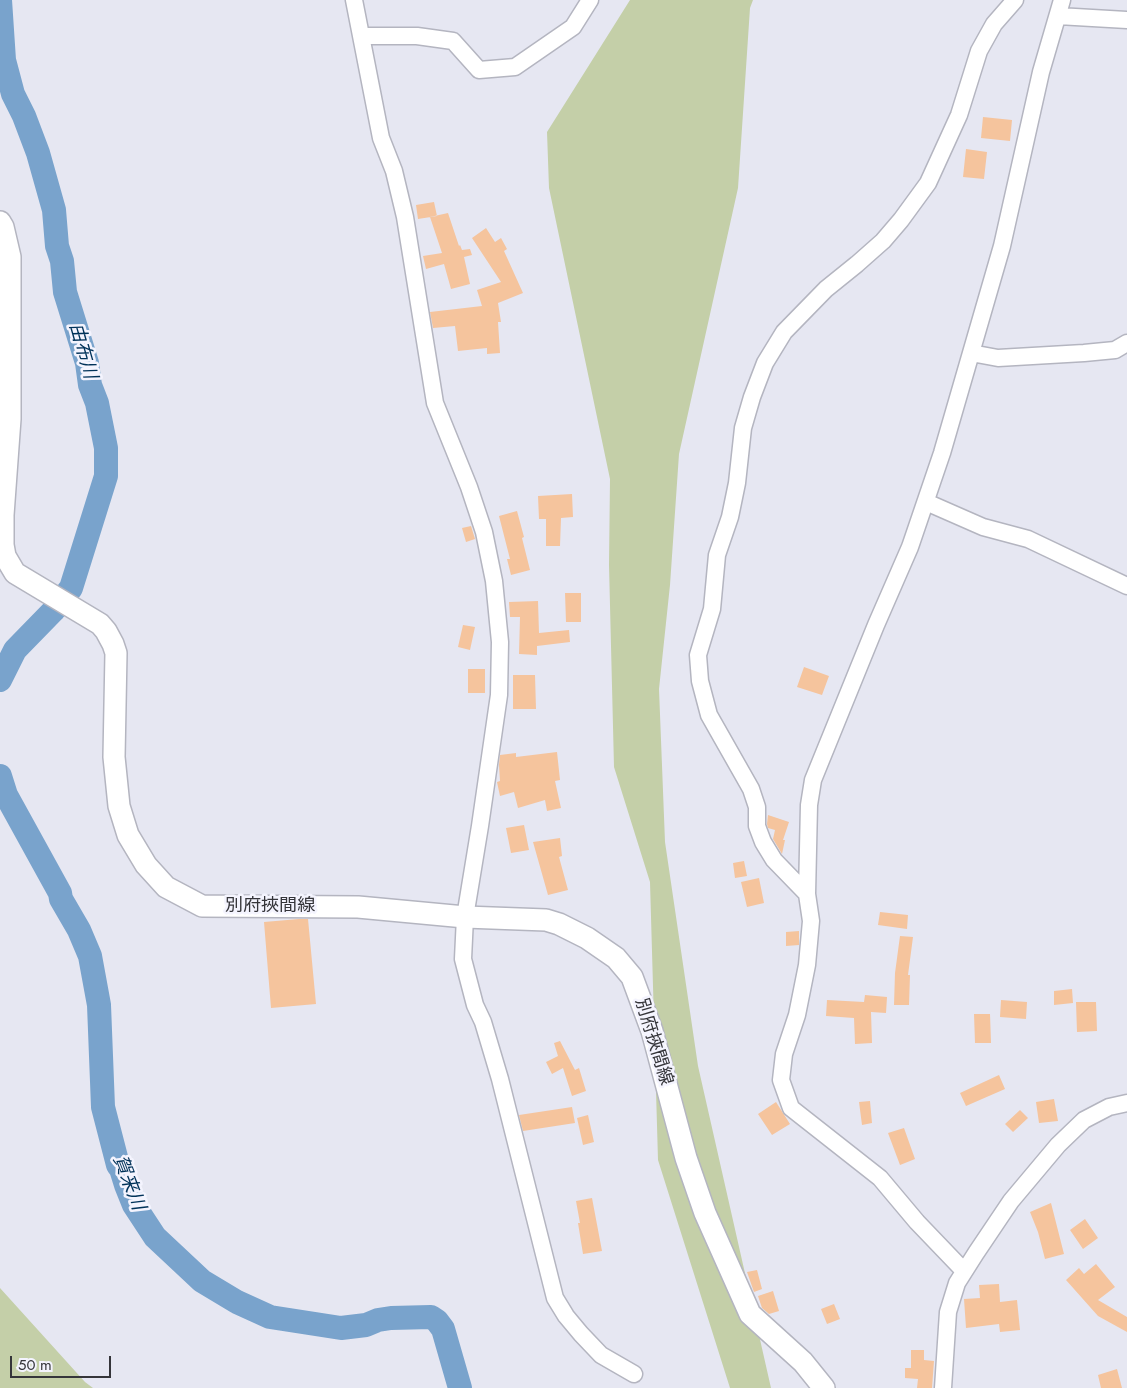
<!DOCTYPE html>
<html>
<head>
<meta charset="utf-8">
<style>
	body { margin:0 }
	#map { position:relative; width:1127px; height:1388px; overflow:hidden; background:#e6e7f2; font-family:Jost,sans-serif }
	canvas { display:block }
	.scale { position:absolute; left:10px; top:1356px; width:101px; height:22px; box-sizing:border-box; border:2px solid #35353a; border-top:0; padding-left:6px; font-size:15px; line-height:18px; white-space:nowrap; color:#35353a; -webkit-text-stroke:4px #f4f4fe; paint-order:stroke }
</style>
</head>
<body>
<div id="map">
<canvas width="1127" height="1388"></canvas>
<div class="scale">50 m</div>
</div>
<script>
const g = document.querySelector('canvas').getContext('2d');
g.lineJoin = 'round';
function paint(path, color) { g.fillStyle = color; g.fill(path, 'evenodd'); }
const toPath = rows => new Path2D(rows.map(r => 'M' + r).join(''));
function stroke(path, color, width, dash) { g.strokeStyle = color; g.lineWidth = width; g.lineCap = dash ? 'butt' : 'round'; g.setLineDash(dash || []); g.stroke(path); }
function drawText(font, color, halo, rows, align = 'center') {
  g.font = font + ' Jost,"Noto Sans JP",sans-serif'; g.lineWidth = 5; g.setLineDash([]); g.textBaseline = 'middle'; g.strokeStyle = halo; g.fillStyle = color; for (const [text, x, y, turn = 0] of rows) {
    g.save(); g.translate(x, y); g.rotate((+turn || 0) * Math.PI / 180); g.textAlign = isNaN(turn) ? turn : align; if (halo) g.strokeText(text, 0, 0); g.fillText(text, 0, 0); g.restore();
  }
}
const green = toPath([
	[630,0,753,0,750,8,738,188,679,454,670,585,659,689,665,842,698,1066,771,1388,730,1388,658,1160,650,882,614,767,609,565,610,479,549,188,547,132],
	[0,1288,85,1382,93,1388,0,1388]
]);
const river = toPath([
	[0,680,15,650,53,611,71,588,106,476,106,448,97,403,90,385,87,363,65,292,62,261,57,246,54,210,38,153,24,116,13,94,4,60,0,0],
	[0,776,6,795,60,893,61,899,79,930,90,956,99,1005,103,1107,118,1165,121,1169,126,1185,134,1205,155,1237,202,1281,237,1302,270,1317,341,1328,366,1325,378,1320,391,1318,431,1317,437,1321,443,1329,460,1388]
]);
const building = toPath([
	[983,117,1012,120,1010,141,981,138],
	[966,149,987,152,984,179,963,177],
	[434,202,437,216,418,219,416,205],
	[448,213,459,246,460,245,462,250,470,249,472,255,464,257,470,284,451,289,444,264,426,269,423,256,442,253,430,217],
	[486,228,495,242,501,238,507,249,504,251,523,293,498,303,501,322,498,322,500,353,487,354,487,348,458,351,455,326,433,328,430,312,482,306,477,290,501,282,472,238],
	[572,494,573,517,561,518,560,546,546,546,546,519,539,519,538,496],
	[517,511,524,537,522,538,530,570,511,575,507,559,510,559,499,516],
	[471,526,475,539,466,542,462,528],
	[565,593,581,593,581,622,566,622],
	[538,601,539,633,569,630,570,642,537,646,537,655,519,654,520,617,510,617,509,602],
	[463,625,475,627,470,650,458,647],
	[804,667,829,676,822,695,797,687],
	[468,669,485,669,485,693,468,693],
	[513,675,535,675,536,709,513,709],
	[557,752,560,780,555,781,561,808,547,811,545,800,518,808,514,792,500,796,497,782,500,781,499,765,500,755,516,753,516,757],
	[768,815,789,822,783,840,785,840,782,854,773,839,775,830,768,828,767,824],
	[524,825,529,850,511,853,506,828],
	[560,838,562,856,559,857,568,890,548,895,533,842],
	[744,861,747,876,735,878,733,863],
	[759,878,764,903,747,907,741,882],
	[880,912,908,915,907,929,878,925],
	[299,919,308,919,316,1004,271,1008,264,922],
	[799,931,799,945,786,946,786,932],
	[900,936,913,937,908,975,910,975,909,1005,894,1005,895,973],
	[1072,989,1073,1003,1054,1005,1054,991],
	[865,995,887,997,886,1013,871,1012,872,1043,855,1044,854,1018,826,1016,827,1000,864,1002],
	[1001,1000,1027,1002,1026,1019,1000,1017],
	[1076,1002,1096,1002,1097,1031,1077,1032],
	[974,1014,990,1014,991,1043,975,1043],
	[560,1041,575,1070,579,1068,586,1091,572,1096,563,1068,552,1074,546,1062,558,1056,554,1043],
	[999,1075,1005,1089,966,1106,960,1093],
	[1054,1099,1058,1121,1039,1123,1036,1102],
	[870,1101,872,1123,862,1125,859,1102],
	[776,1102,790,1124,772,1135,758,1114],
	[572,1107,575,1123,523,1131,519,1115],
	[1020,1110,1028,1118,1013,1132,1005,1124],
	[588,1115,594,1142,583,1145,577,1118],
	[904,1128,915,1159,900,1165,888,1133],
	[592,1198,602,1251,583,1254,578,1223,580,1223,576,1201],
	[1051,1203,1064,1254,1045,1259,1038,1232,1030,1212],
	[1085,1219,1098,1238,1083,1249,1070,1230],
	[1096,1264,1115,1287,1098,1300,1127,1317,1127,1332,1098,1316,1066,1280,1079,1268,1084,1274],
	[757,1270,762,1289,754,1292,747,1272],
	[999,1284,1000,1302,1017,1300,1020,1330,1000,1332,999,1324,966,1328,964,1299,980,1298,979,1285],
	[773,1291,779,1311,769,1314,762,1308,758,1296],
	[834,1304,840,1319,827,1324,821,1309],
	[911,1350,924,1350,924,1360,934,1361,932,1388,917,1388,918,1379,905,1378,905,1368,911,1368],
	[1117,1369,1122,1388,1101,1388,1098,1375]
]);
const minor = toPath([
	[354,0,381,138,394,171,405,217,435,403,469,487,484,532,494,581,500,642,499,695,480,826,465,917,463,959,475,1005,483,1022,500,1079,555,1298,566,1316,581,1334,601,1355,634,1374],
	[1058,16,1127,20],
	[361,36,417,36,453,41,479,70,515,67,573,27,590,0],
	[971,353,998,358,1084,353,1115,350,1127,343],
	[926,502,983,527,1028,539,1127,586],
	[807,894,774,860,763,842,757,826,757,807,751,789,709,715,700,681,698,655,712,609,717,555,730,517,737,483,743,428,752,397,765,363,784,332,826,289,857,264,883,241,901,220,928,183,959,115,979,51,994,24,1015,0],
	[964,1271,917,1222,880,1178,791,1108,781,1080,784,1054,797,1015,807,965,811,921,807,894,809,805,813,780,876,625,910,547,942,453,1002,246,1041,72,1062,0],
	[943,1388,948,1312,957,1283,976,1253,1011,1201,1058,1145,1084,1120,1109,1107,1127,1103]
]);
const major = toPath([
	[0,222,3,227,10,257,10,419,3,515,3,545,5,556,15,573,100,624,106,631,113,644,116,653,114,757,119,806,128,835,146,865,166,887,202,906,358,907,465,917,546,920,559,924,587,938,616,958,632,977,652,1031,686,1158,705,1213,750,1314,803,1362,824,1388]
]);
const streetNames = [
	["別府挾間線",270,907],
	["別府挾間線",653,1042,73]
];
const waterNames = [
	["由布川",82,351,74],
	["賀来川",128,1183,69]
];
paint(green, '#c4cfa8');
stroke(river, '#79a3cc', 24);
paint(building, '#f5c49d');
stroke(minor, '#b4b5c0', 19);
stroke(major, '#b4b5c0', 24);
stroke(minor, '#fff', 16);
stroke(major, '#fff', 21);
drawText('18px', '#35353a', '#f4f4fe', streetNames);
drawText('italic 19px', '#003259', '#f4f4fe', waterNames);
</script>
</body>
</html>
